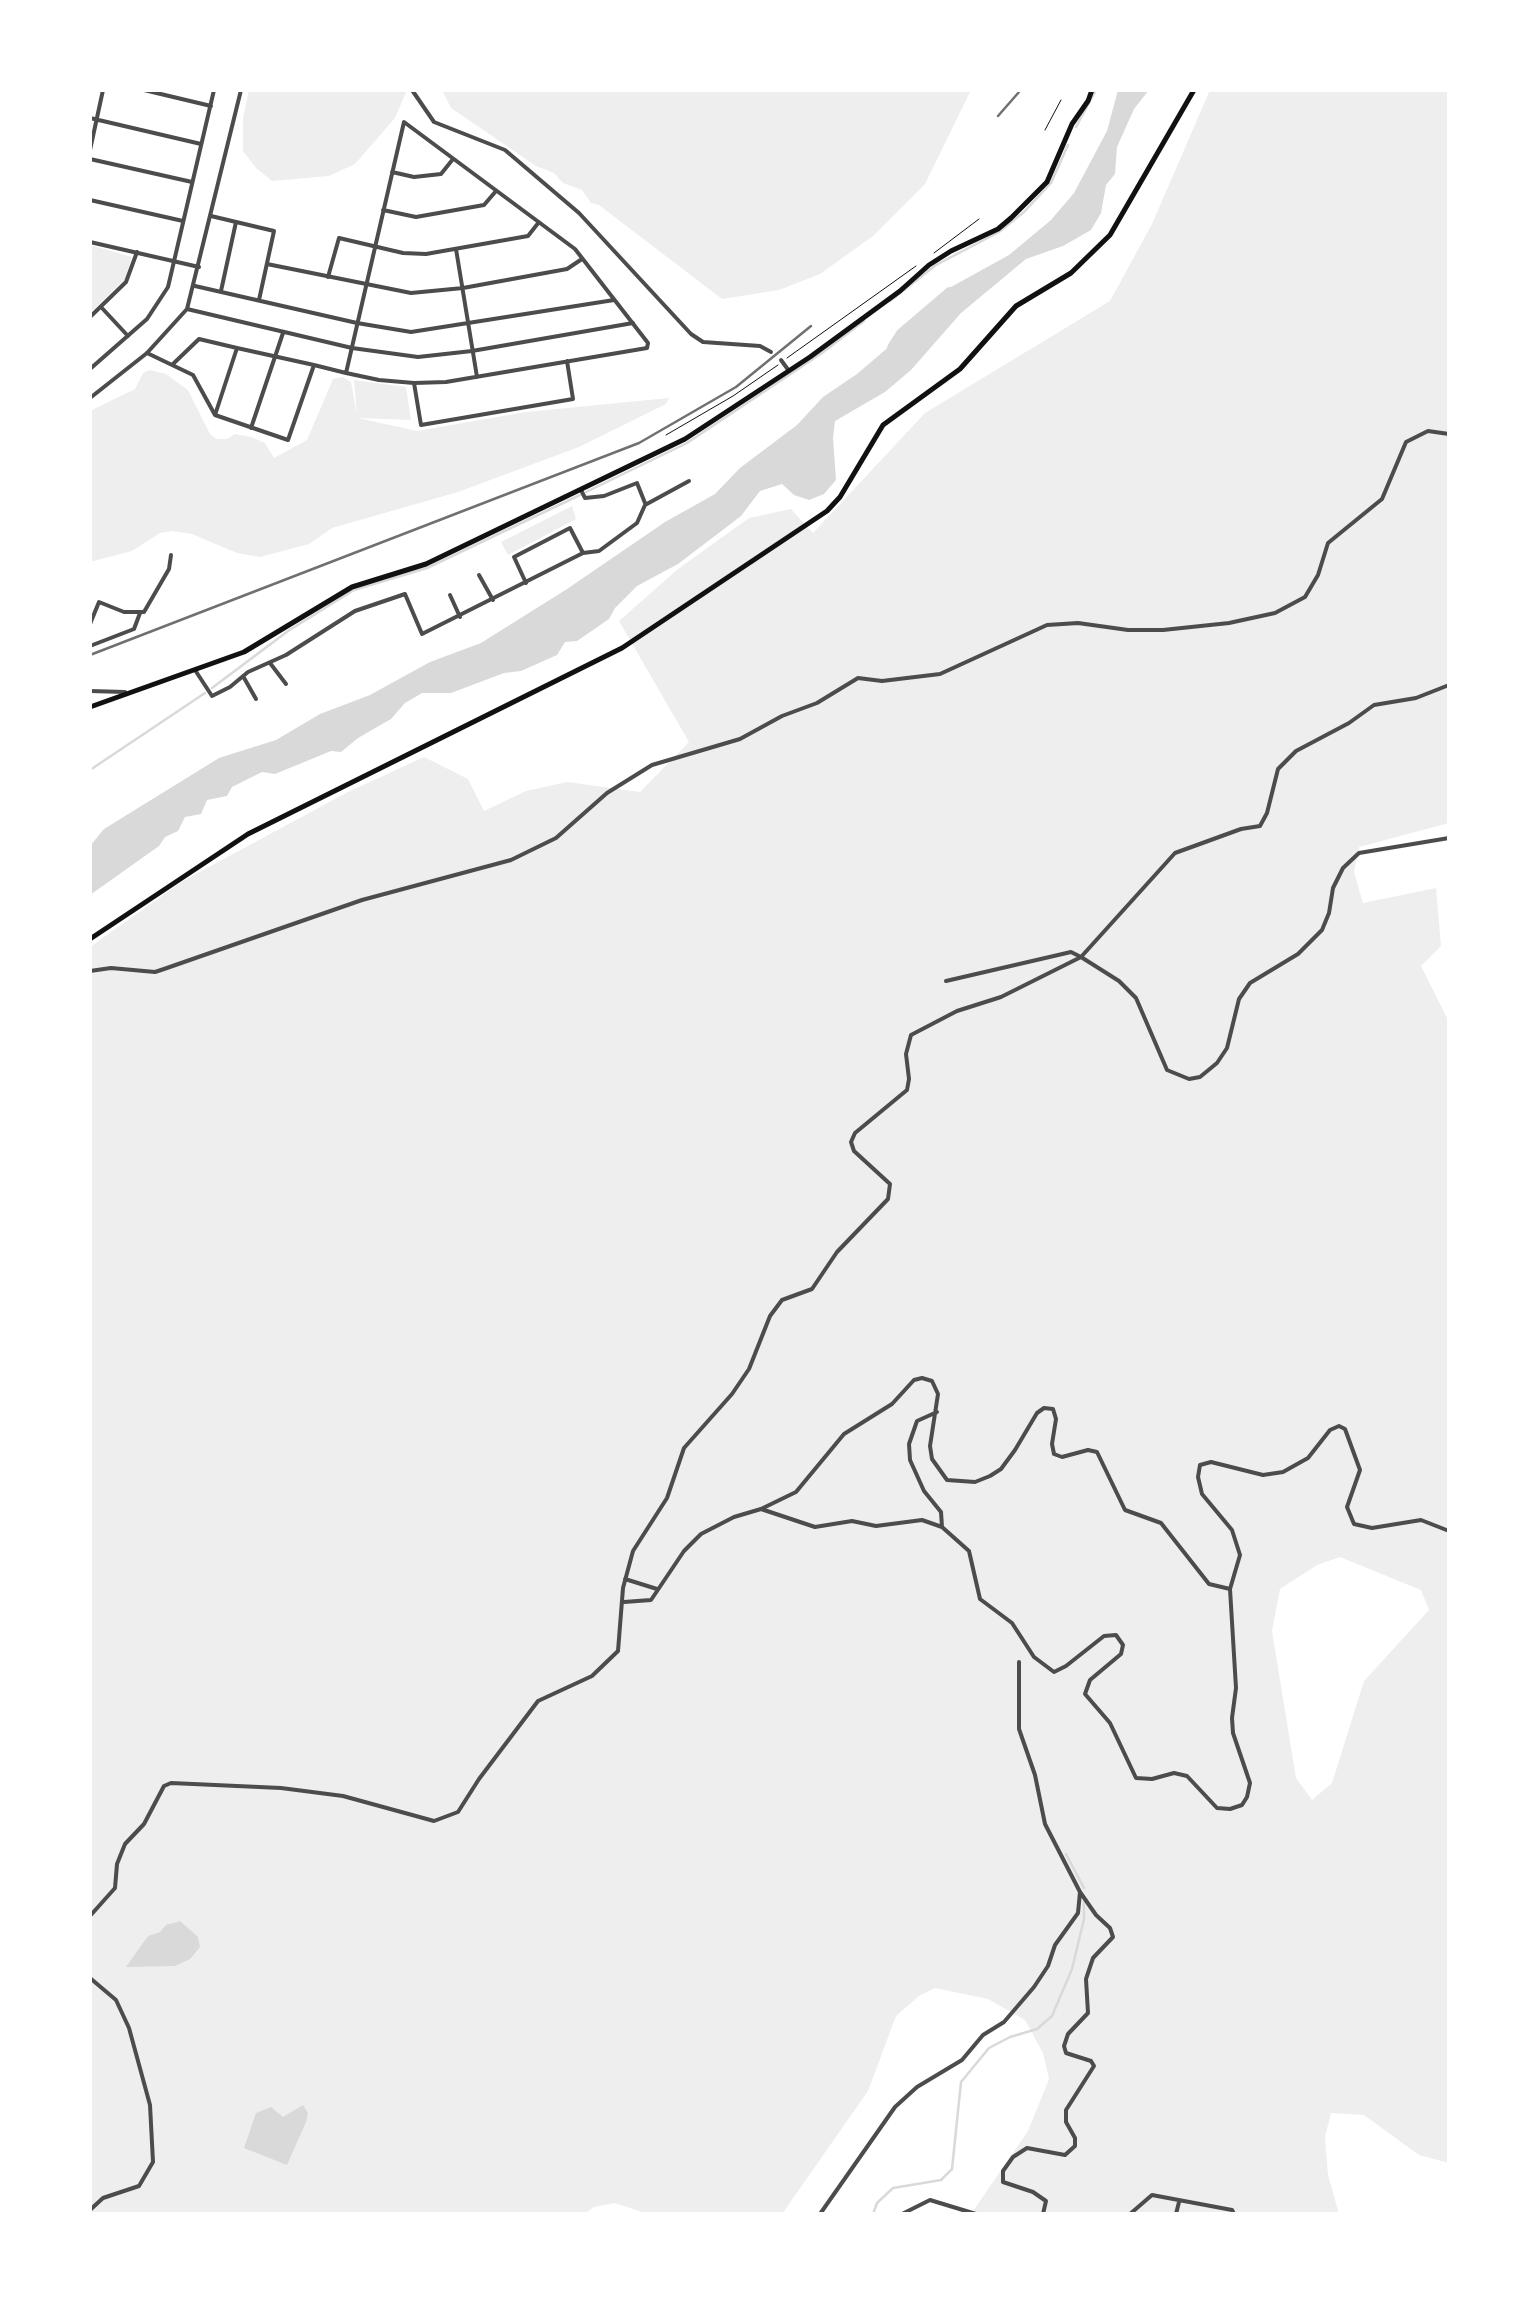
<!DOCTYPE html>
<html>
<head>
<meta charset="utf-8">
<style>
	body { margin:0 }
	#map { position:relative; width:1539px; height:2304px; overflow:hidden; background:#fff; font-family:Overpass,sans-serif }
	canvas { display:block }
	.frame { position:absolute; inset:0; border:92px solid #fff; pointer-events:none }
</style>
</head>
<body>
<div id="map">
<canvas width="1539" height="2304"></canvas>
<div class="frame"></div>
</div>
<script>
const g = document.querySelector('canvas').getContext('2d');
g.lineJoin = 'round';
function paint(path, color) { g.fillStyle = color; g.fill(path, 'evenodd'); }
const toPath = rows => new Path2D(rows.map(r => 'M' + r).join(''));
function stroke(path, color, width, dash) { g.strokeStyle = color; g.lineWidth = width; g.lineCap = dash ? 'butt' : 'round'; g.setLineDash(dash || []); g.stroke(path); }
const green = toPath([
	[249,90,407,90,395,118,355,164,329,176,272,181,256,168,243,151,243,118],
	[442,90,971,90,925,184,873,236,820,274,779,290,722,299,599,205,591,203,582,190,563,183,554,173,536,166,451,108],
	[1210,90,1449,90,1449,823,1359,847,1354,872,1363,903,1436,888,1441,946,1421,966,1449,1022,1449,2163,1419,2155,1364,2115,1331,2113,1325,2137,1328,2175,1339,2214,971,2214,1028,2131,1049,2079,1043,2053,1025,2020,988,1999,935,1988,919,1996,896,2016,868,2091,782,2214,648,2214,615,2203,594,2207,584,2214,90,2214,90,947,183,881,346,793,424,757,468,779,484,811,526,791,567,782,640,792,689,742,619,621,678,569,749,518,791,509,813,533,925,413,1110,301,1152,224],
	[1340,1557,1421,1590,1429,1610,1364,1681,1332,1783,1312,1800,1296,1778,1272,1631,1280,1589,1317,1565],
	[90,245,132,257,125,279,90,313],
	[150,370,166,374,188,390,210,434,216,439,227,439,235,434,251,437,265,443,274,458,307,440,333,379,343,377,351,382,357,415,354,380,406,387,411,420,358,418,417,431,526,412,669,398,666,404,579,447,458,492,332,528,309,544,260,557,237,553,192,534,172,531,160,533,132,551,90,562,90,411,135,389,143,373],
	[572,506,576,519,508,555,501,542]
]);
const water = toPath([
	[1118,90,1149,90,1134,109,1117,147,1115,174,1106,185,1101,213,1091,230,1063,246,1026,259,961,313,911,370,885,392,835,421,833,438,836,480,824,494,809,500,794,495,782,484,760,491,741,516,678,564,637,586,615,608,609,619,577,641,565,642,557,655,521,671,504,673,451,693,422,693,405,703,391,719,358,738,341,752,331,751,275,774,262,772,232,787,227,796,207,800,201,814,185,817,178,831,165,837,159,846,90,895,90,846,104,829,219,758,276,740,320,714,370,695,430,662,481,643,567,589,665,522,715,494,740,468,797,425,823,397,857,374,926,315,951,287,1009,255,1051,220,1074,193,1107,131],
	[180,1921,198,1937,200,1947,190,1959,175,1966,126,1967,148,1936,160,1932,166,1925],
	[303,2105,308,2113,306,2122,287,2165,244,2148,256,2113,271,2107,283,2117]
]);
const stream = toPath([
	[1076,127,1096,90],
	[890,301,936,265,999,232,1024,212,1051,183,1068,145],
	[586,492,687,443,822,353,864,321],
	[212,688,288,631,354,590,427,568,580,495],
	[90,770,205,693],
	[1066,1854,1084,1888],
	[873,2214,877,2203,893,2188,941,2180,952,2169,961,2082,989,2048,1010,2037,1037,2029,1052,2016,1072,1969,1084,1919,1084,1902]
]);
const river = toPath([
	[893,348,902,334,950,293]
]);
const path = toPath([
	[1045,130,1061,100],
	[934,253,979,219],
	[787,358,916,266],
	[666,435,733,396,778,365]
]);
const minor = toPath([
	[144,90,211,106],
	[412,90,434,122,505,150,579,213,691,334,703,342,760,346,771,352],
	[90,118,201,144],
	[90,150,103,90],
	[90,159,192,182],
	[392,172,414,177,441,174,453,159],
	[90,200,183,221],
	[383,210,416,217,484,205,496,191],
	[211,216,274,231,259,300],
	[90,242,199,267],
	[456,249,477,377],
	[267,264,411,293,463,288,567,269,582,259],
	[328,277,339,238,403,253,426,254,528,236,539,222],
	[195,286,357,323,411,332,614,300],
	[221,291,236,222],
	[101,307,128,336],
	[90,317,126,282,137,252],
	[147,353,193,375,215,415,288,440,314,365],
	[781,360,789,371],
	[173,364,199,339,237,348,314,365,346,373,379,380,414,383,446,382,647,348,648,343,575,249,404,122,346,373],
	[90,369,147,319,168,287,214,90],
	[414,383,421,425,573,399,567,361],
	[215,415,237,348],
	[251,428,283,333],
	[581,490,585,498,604,496,637,483,645,503],
	[479,575,493,600],
	[526,583,514,557,570,528,583,553],
	[450,595,460,617],
	[90,624,99,602,124,612,144,612,169,569,171,555],
	[90,646,134,629,140,613],
	[270,663,286,684],
	[195,670,212,696,230,687,248,672,286,655,355,611,405,594,422,634,583,553,599,551,637,523,645,505,689,481],
	[243,676,256,699],
	[90,691,125,692],
	[90,971,111,968,155,972,164,969,362,900,511,860,556,838,607,793,652,765,740,739,782,716,817,703,858,678,882,681,940,674,1047,625,1078,623,1128,630,1163,630,1229,623,1275,613,1305,597,1318,575,1328,543,1382,499,1406,442,1428,431,1449,434],
	[946,981,1071,952,1081,957],
	[937,1412,917,1421,909,1444,910,1460,924,1491,941,1512,942,1527],
	[761,1509,815,1527,852,1521,876,1526,922,1520,942,1527,969,1551,980,1599,1012,1623,1034,1657,1054,1672,1066,1666,1104,1636,1116,1635,1123,1645,1121,1654,1090,1680,1085,1694,1110,1723,1136,1778,1152,1779,1174,1773,1187,1776,1217,1808,1230,1809,1242,1805,1247,1797,1250,1783,1233,1733,1232,1718,1236,1688,1230,1589,1240,1555,1232,1530,1202,1494,1198,1477,1200,1465,1211,1462,1263,1475,1283,1472,1308,1458,1330,1430,1339,1426,1345,1429,1360,1470,1347,1507,1354,1524,1372,1528,1421,1520,1449,1531],
	[625,1579,657,1589],
	[624,1602,651,1600,684,1551,701,1534,734,1517,761,1509,796,1492,844,1434,892,1404,914,1380,922,1378,932,1381,938,1394,930,1446,932,1459,947,1480,975,1482,990,1476,1001,1469,1015,1450,1037,1413,1044,1408,1053,1409,1056,1419,1052,1444,1054,1454,1062,1457,1088,1450,1097,1452,1125,1510,1161,1523,1209,1584,1230,1589],
	[1019,1662,1019,1729,1035,1775,1045,1824,1080,1892,1096,1915,1110,1928,1113,1937,1093,1958,1086,1979,1088,2013,1068,2034,1064,2046,1066,2053,1091,2061,1094,2066,1066,2110,1066,2122,1075,2138,1075,2146,1065,2155,1027,2148,1013,2157,1003,2171,1003,2182,1033,2192,1046,2201,1043,2214],
	[90,1916,115,1888,117,1864,125,1844,144,1824,164,1786,171,1783,281,1788,343,1796,434,1821,458,1812,479,1779,538,1701,592,1676,618,1651,623,1588,633,1551,667,1498,684,1448,732,1394,749,1369,770,1316,782,1300,812,1289,837,1252,888,1199,890,1184,854,1151,851,1142,855,1133,907,1090,909,1079,906,1054,911,1035,957,1011,1001,997,1081,957],
	[90,1978,116,2000,129,2028,150,2105,153,2162,139,2186,103,2198,90,2210],
	[820,2214,895,2107,917,2087,962,2060,983,2035,1004,2022,1034,1987,1048,1966,1055,1945,1078,1913,1080,1892],
	[902,2214,930,2200,976,2214],
	[1130,2214,1152,2195,1232,2210,1234,2214],
	[1176,2214,1179,2202]
]);
const tertiary = toPath([
	[187,309,352,348,418,357,472,351,633,323],
	[90,398,147,353,187,309,241,90],
	[1449,685,1416,698,1374,705,1349,723,1296,751,1278,769,1267,813,1260,826,1241,829,1175,853,1081,957,1119,981,1136,998,1167,1070,1189,1079,1200,1077,1217,1063,1227,1048,1239,999,1250,983,1298,954,1322,930,1329,913,1333,888,1343,868,1359,853,1449,838]
]);
const secondary = toPath([
	[90,707,244,652,352,587,426,564,685,439,810,357,900,291,929,265,951,251,998,229,1011,218,1047,182,1072,124,1088,101,1092,90]
]);
const primary = toPath([
	[90,939,248,834,622,648,827,511,840,497,883,425,960,369,1016,306,1071,273,1110,235,1194,90]
]);
const rail = toPath([
	[998,116,1019,92],
	[90,655,639,443,736,387,811,326]
]);
paint(green, '#eee');
paint(water, '#d9d9d9');
stroke(stream, '#d9d9d9', 2.5);
stroke(river, '#d9d9d9', 12);
stroke(path, '#111', 1);
stroke(minor, '#4c4c4c', 4);
stroke(tertiary, '#4c4c4c', 4);
stroke(secondary, '#111', 5);
stroke(primary, '#111', 5);
stroke(rail, '#707070', 2.5);
</script>
</body>
</html>
